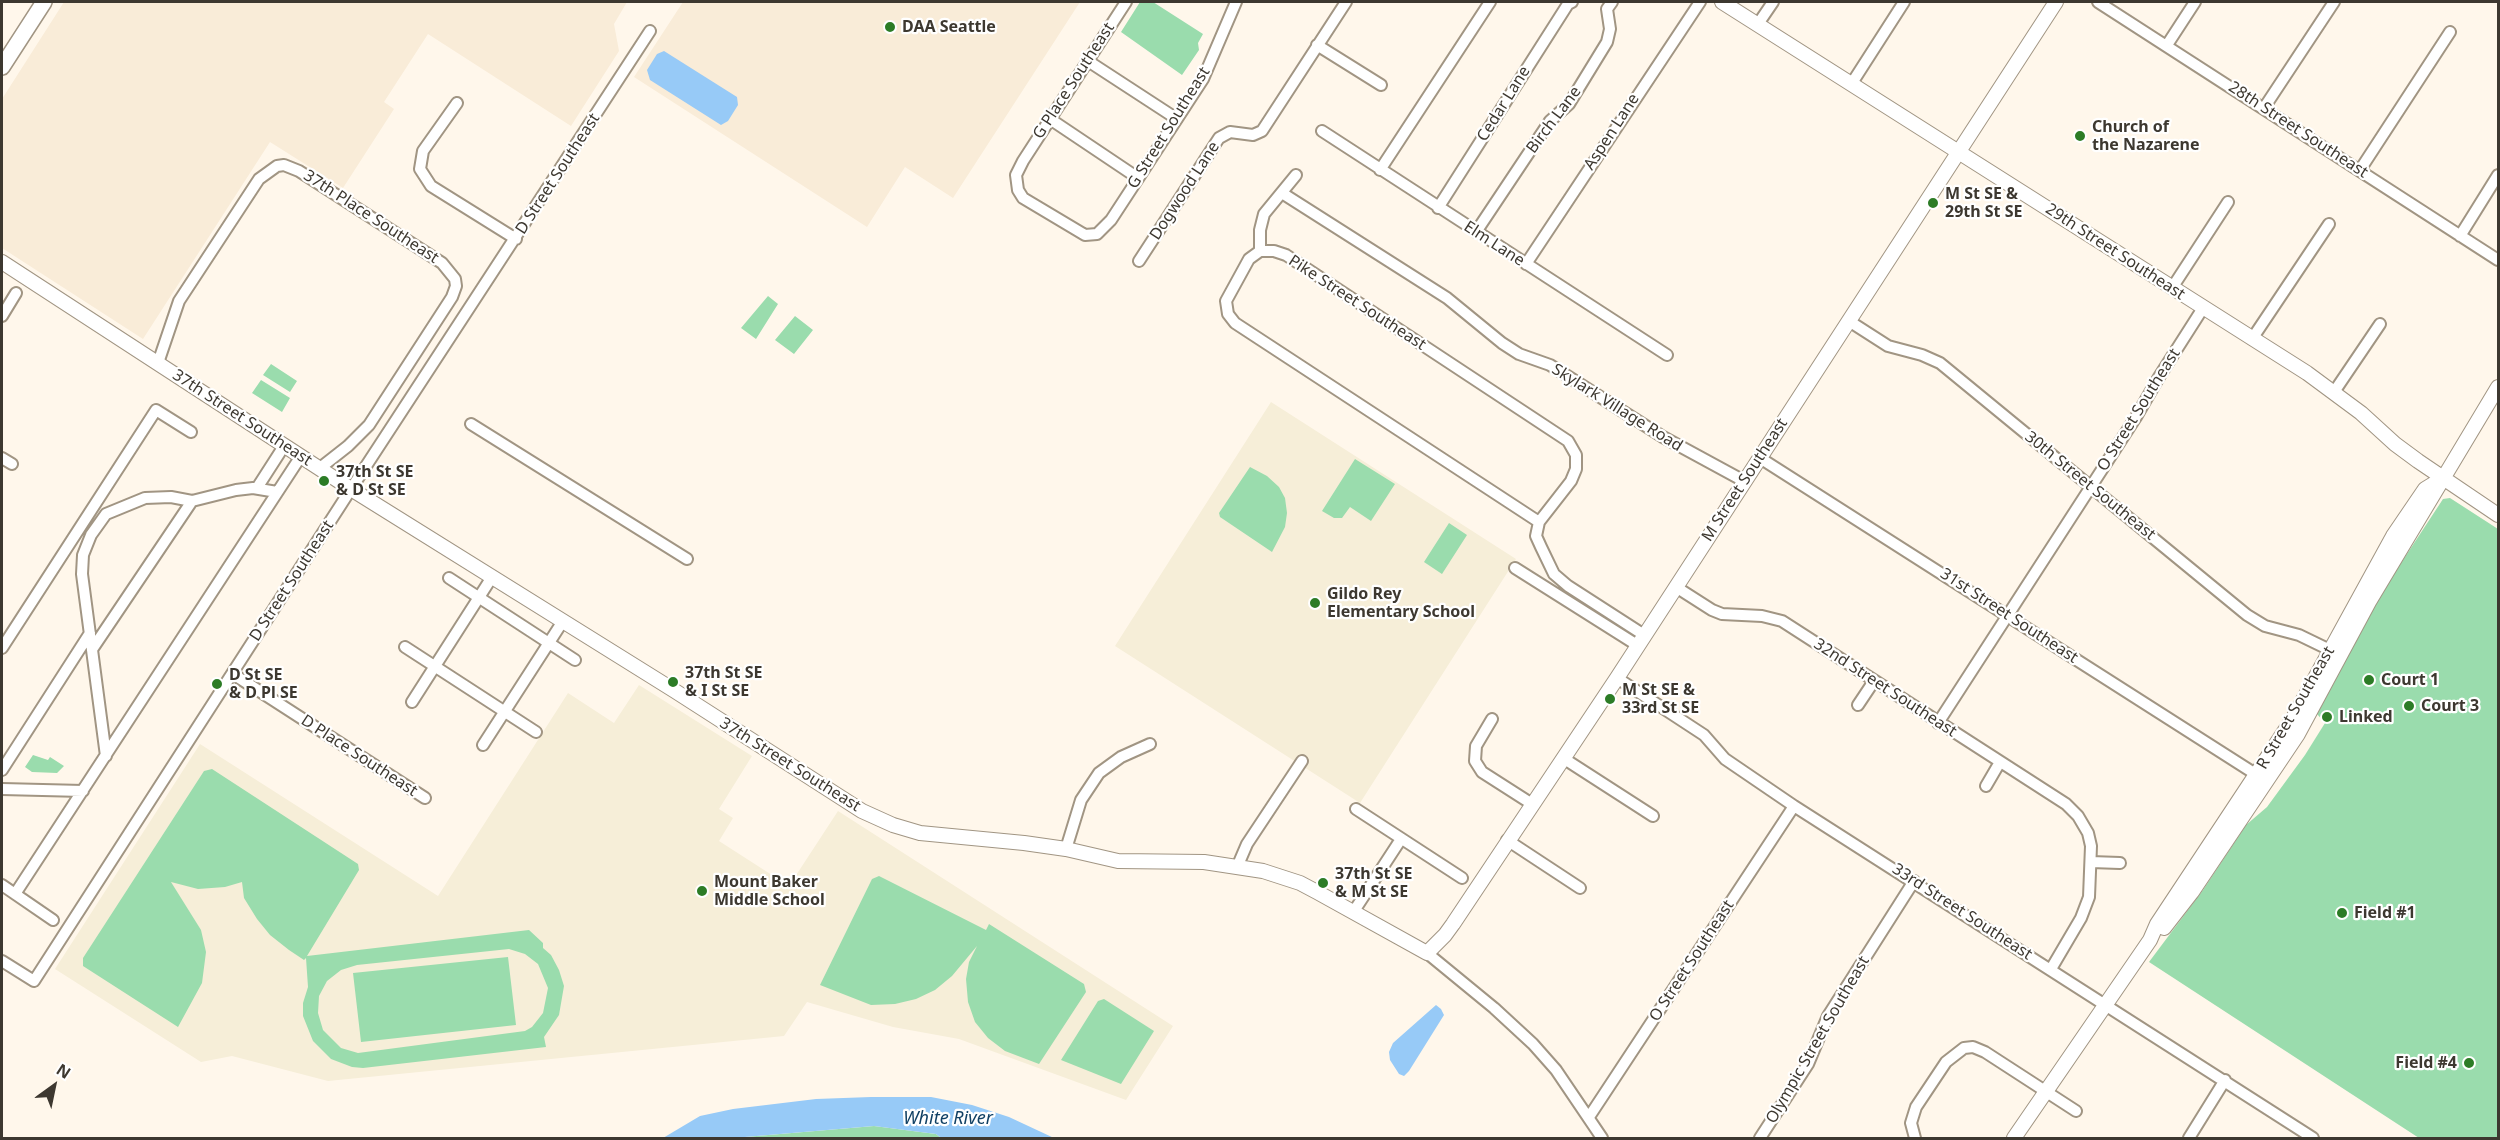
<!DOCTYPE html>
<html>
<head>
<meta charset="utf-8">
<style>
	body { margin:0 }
	#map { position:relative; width:2500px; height:1140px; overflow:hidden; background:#fff7eb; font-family:"Noto Sans",sans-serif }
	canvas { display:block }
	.frame { position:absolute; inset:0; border:3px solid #3d3830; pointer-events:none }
	.north { position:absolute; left:24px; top:1056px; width:60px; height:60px; -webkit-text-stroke:4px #fff; paint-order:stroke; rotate:33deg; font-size:16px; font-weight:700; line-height:24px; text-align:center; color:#3d3830 }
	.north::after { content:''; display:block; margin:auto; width:21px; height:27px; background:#3d3830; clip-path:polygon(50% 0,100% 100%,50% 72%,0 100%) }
</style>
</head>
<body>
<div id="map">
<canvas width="2500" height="1140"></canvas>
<div class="frame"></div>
<div class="north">N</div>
</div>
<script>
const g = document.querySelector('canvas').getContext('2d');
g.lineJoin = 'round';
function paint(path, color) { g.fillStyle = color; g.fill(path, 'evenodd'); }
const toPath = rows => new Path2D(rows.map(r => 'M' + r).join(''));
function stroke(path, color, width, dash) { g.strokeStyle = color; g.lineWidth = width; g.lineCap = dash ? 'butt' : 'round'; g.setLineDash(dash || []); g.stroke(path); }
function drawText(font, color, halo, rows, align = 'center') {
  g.font = font + ' "Noto Sans",sans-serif'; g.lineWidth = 4.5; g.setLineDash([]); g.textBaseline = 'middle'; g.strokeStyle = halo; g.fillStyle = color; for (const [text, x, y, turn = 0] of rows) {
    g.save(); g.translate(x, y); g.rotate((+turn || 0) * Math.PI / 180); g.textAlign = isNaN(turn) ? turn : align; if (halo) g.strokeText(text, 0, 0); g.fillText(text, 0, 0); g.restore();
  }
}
const industrial = toPath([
	[64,2,627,2,614,24,619,51,571,126,428,34,384,102,394,109,343,188,270,142,143,339,2,248,2,99],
	[683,2,1080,2,953,198,905,167,867,227,634,77]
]);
const education = toPath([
	[1271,402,1516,559,1360,803,1115,646],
	[639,685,752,756,719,809,733,818,719,841,789,886,838,811,1173,1026,1126,1100,959,1039,893,1027,807,1002,784,1036,328,1081,232,1056,201,1062,55,969,200,744,438,896,568,693,614,723]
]);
const green = toPath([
	[1140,2,1153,2,1203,34,1198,43,1199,50,1182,75,1121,32],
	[768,296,778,304,756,339,741,328],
	[795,316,813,330,794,354,775,340],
	[271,364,297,381,290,392,263,375],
	[261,380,290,398,282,412,252,393],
	[1355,459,1395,484,1371,521,1350,507,1342,518,1334,518,1322,511],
	[1250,467,1267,476,1279,487,1285,498,1287,513,1285,527,1272,552,1220,517,1219,513],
	[2450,498,2498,529,2498,1138,2419,1138,2149,962,2203,890,2246,825,2267,807,2305,755,2325,723,2317,714,2382,592,2443,499],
	[1449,523,1467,535,1442,574,1424,562],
	[33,755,48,760,50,757,64,766,57,773,32,772,25,767],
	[212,769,358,864,359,870,307,956,529,930,543,943,543,948,551,955,559,970,564,986,559,1015,544,1037,546,1047,363,1068,352,1067,331,1059,313,1041,303,1016,303,1003,308,987,306,958,304,960,289,950,270,935,257,919,244,898,242,882,225,887,198,889,171,882,201,930,206,952,202,983,178,1027,83,966,83,958,204,771],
	[509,949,525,954,538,964,548,988,543,1013,532,1027,525,1031,358,1053,341,1048,323,1030,318,1013,319,996,327,981,341,970,357,965],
	[879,876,986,930,989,924,1084,984,1086,992,1039,1064,1005,1051,988,1038,975,1022,968,1002,966,979,969,962,977,946,952,976,935,990,916,999,895,1004,871,1005,820,985,872,879],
	[508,957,516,1025,361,1042,353,973],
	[1104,999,1154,1031,1121,1084,1061,1060,1098,1001],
	[874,1126,936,1134,941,1138,733,1138]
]);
const water = toPath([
	[664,51,737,97,738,105,728,121,721,125,650,80,647,70,657,54],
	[1436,1005,1441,1009,1444,1015,1409,1071,1404,1076,1399,1074,1390,1060,1389,1052,1393,1043],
	[871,1097,931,1097,972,1105,1009,1117,1054,1138,941,1138,936,1134,874,1126,733,1138,663,1138,700,1116,733,1109,816,1099]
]);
const minor = toPath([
	[1126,2,1023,161,1016,175,1018,190,1023,198,1085,235,1097,234,1111,220,1203,79,1236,2],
	[2098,2,2498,260],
	[1758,24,1773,2],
	[1317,45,1381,85],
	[2167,45,2195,2],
	[1088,61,1177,119],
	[1852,83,1904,2],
	[457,103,423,151,420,169,431,186,516,239],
	[2264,108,2334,2],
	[1050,119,1138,178],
	[1322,131,1667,355],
	[1380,170,1490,2],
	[2360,170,2450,32],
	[1282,193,1447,298,1502,343,1519,354,1550,365,1663,437,1744,481],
	[1438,208,1568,4,1572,2],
	[1476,232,1550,121,1569,104,1607,42,1610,29,1607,9,1612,2],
	[2460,236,2498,175],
	[1260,251,1260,230,1264,214,1296,175],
	[1139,261,1219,138,1230,132,1253,135,1262,131,1346,2],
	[1526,264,1700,2],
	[2172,288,2228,202],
	[2,316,16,293],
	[1849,321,1888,346,1922,355,1940,363,2247,615,2265,626,2299,635,2330,650],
	[2252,339,2329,224],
	[158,363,179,301,259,179,277,166,284,165,299,171,442,263,455,279,456,286,452,297,369,425,348,446,320,468],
	[2334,392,2380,324],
	[471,424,687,559],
	[2,458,12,464],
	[1760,458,2257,775],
	[257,488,284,446],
	[1539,522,1235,323,1228,314,1226,301,1249,259,1260,251,1274,251,1286,255,1568,441,1576,455,1576,469,1571,481,1539,522,1536,536,1541,547,1554,574,1568,586,1644,635],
	[1515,568,1637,645],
	[449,578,575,660],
	[1676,587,1712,610,1722,614,1762,616,1782,621,2066,804,2078,816,2088,833,2091,846,2089,897,2081,918,2051,969],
	[405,647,536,732],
	[2,648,156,410,191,432],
	[93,648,192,501],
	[233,674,425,798],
	[1617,678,1704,735,1725,759,1794,806,2313,1138],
	[412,702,492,577],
	[1858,705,1874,681],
	[1492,719,1476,746,1475,761,1482,772,1532,804],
	[1938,723,2136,417,2159,377,2203,308],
	[483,745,563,621],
	[106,756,82,574,83,555,91,535,106,514,145,498,171,497,192,501,236,490,253,488,277,492],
	[1563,758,1653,816],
	[2,770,90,633],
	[1986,786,2000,762],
	[2,789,83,791],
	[1356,809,1462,878],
	[1507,840,1580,888],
	[1066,849,1081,800,1099,773,1121,757,1150,744],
	[2091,862,2120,863],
	[1238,865,1247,844,1302,761],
	[2,885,53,920],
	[15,894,301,456],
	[1354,911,1401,839],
	[1427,953,1494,1008,1533,1044,1556,1070,1602,1138],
	[2,961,34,981,351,489,650,31],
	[1589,1117,1794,806],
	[1760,1138,1808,1064,1828,1016,1914,881],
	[1915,1138,1911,1123,1916,1107,1946,1062,1964,1048,1973,1047,1985,1052,2076,1111],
	[2189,1138,2225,1080]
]);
const tertiary = toPath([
	[1722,2,2307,373,2361,413,2395,444,2418,461,2498,515],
	[2,262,351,489,675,691,862,811,893,825,920,833,1024,843,1066,849,1118,861,1204,862,1263,871,1300,883,1317,892,1427,953,1445,935,1453,924,1617,678,2056,2],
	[2164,928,2192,892,2298,734,2369,602,2498,387],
	[2014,1138,2150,940,2157,924,2292,720,2393,536,2425,489,2443,478]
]);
const secondary = toPath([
	[2,67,44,2]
]);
const markers = [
	[890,27,6,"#2c7c26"],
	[2080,136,6,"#2c7c26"],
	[1933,203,6,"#2c7c26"],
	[324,481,6,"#2c7c26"],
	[1315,603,6,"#2c7c26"],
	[2369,680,6,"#2c7c26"],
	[673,682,6,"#2c7c26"],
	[217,684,6,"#2c7c26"],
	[1610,699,6,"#2c7c26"],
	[2409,706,6,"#2c7c26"],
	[2327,717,6,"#2c7c26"],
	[1323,883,6,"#2c7c26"],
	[702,891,6,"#2c7c26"],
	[2342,913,6,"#2c7c26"],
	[2469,1063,6,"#2c7c26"]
];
const poiNames = [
	["DAA Seattle",902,27],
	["Church of",2092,127],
	["the Nazarene",2092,145],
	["M St SE &",1945,194],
	["29th St SE",1945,212],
	["37th St SE",336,472],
	["& D St SE",336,490],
	["Gildo Rey",1327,594],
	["Elementary School",1327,612],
	["37th St SE",685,673],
	["& I St SE",685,691],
	["D St SE",229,675],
	["& D Pl SE",229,693],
	["Court 1",2381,680],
	["M St SE &",1622,690],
	["33rd St SE",1622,708],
	["Court 3",2421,706],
	["Linked",2339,717],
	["37th St SE",1335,874],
	["& M St SE",1335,892],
	["Mount Baker",714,882],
	["Middle School",714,900],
	["Field #1",2354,913],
	["Field #4",2457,1063,"right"]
];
const streetNames = [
	["G Place Southeast",1074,81,-57],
	["Cedar Lane",1504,104,-58],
	["Birch Lane",1554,120,-53],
	["G Street Southeast",1169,128,-58],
	["28th Street Southeast",2298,130,33],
	["Aspen Lane",1612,132,-57],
	["D Street Southeast",558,174,-57],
	["Dogwood Lane",1185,191,-57],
	["37th Place Southeast",371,217,33],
	["Elm Lane",1494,244,33],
	["29th Street Southeast",2115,252,33],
	["Pike Street Southeast",1357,303,33],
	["Skylark Village Road",1617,408,32],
	["O Street Southeast",2139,410,-58],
	["37th Street Southeast",242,418,33],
	["M Street Southeast",1745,480,-57],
	["30th Street Southeast",2090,486,39],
	["D Street Southeast",292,581,-57],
	["31st Street Southeast",2009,616,33],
	["32nd Street Southeast",1885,688,33],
	["R Street Southeast",2296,708,-60],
	["D Place Southeast",359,756,33],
	["37th Street Southeast",790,765,32],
	["33rd Street Southeast",1962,912,33],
	["O Street Southeast",1692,961,-57],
	["Olympic Street Southeast",1818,1040,-60]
];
const waterNames = [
	["White River",948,1119]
];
paint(industrial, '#f9ecd8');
paint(education, '#f6eed8');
paint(green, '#9adcad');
paint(water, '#97caf7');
stroke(minor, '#a19583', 14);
stroke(tertiary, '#a19583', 16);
stroke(secondary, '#a19583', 18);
stroke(minor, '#fff', 10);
stroke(tertiary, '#fff', 14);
stroke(secondary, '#fff', 15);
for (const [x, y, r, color] of markers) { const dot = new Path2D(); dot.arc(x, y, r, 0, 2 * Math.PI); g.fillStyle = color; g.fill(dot); stroke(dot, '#fff', 2); }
drawText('bold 16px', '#3d3830', '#fff', poiNames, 'left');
drawText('16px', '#3d3830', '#fff', streetNames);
drawText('italic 18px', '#104064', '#fff', waterNames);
</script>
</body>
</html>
